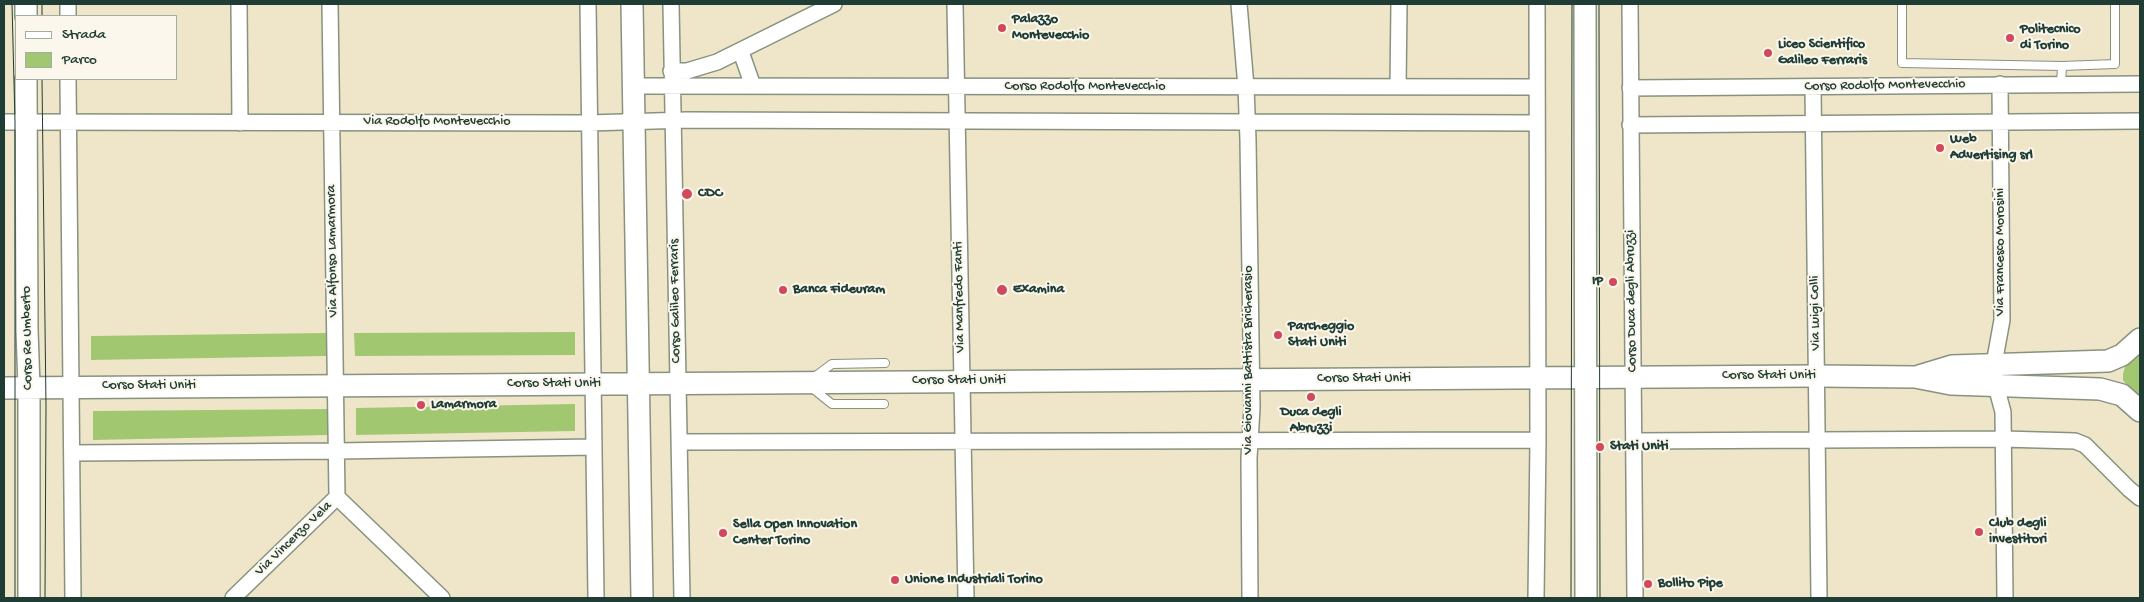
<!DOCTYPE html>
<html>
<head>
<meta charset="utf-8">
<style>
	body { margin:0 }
	#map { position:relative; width:2144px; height:602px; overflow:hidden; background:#efe6ca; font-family:"Gochi Hand",sans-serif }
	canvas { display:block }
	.frame { position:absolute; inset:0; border:5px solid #1f3d34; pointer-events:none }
	.legend { position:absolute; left:15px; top:15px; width:162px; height:65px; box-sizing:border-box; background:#fbf7ec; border:1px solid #a3ada2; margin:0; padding:6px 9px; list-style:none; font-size:15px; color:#1f3d34 }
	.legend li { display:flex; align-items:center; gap:10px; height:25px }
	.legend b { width:25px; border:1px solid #a3ada2 }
</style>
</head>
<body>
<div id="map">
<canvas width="2144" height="602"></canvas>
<div class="frame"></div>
<ul class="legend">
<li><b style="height:6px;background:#fff"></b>Strada</li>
<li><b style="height:14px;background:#a2c771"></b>Parco</li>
</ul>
</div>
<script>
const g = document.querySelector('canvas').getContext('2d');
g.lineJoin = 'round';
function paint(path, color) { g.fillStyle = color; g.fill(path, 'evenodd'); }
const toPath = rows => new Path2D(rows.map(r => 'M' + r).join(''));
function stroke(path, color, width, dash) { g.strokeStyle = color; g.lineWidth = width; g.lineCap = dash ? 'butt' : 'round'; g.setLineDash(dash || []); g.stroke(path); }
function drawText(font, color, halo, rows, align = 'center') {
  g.font = font + ' "Gochi Hand",sans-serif'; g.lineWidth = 4; g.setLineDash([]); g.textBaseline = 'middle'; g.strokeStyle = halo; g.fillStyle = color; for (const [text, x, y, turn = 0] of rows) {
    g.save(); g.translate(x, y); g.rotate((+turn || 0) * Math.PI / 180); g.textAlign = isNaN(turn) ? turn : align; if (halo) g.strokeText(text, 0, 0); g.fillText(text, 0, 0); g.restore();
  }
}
const green = toPath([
	[575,332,575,355,355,356,354,333],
	[326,333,326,356,91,360,91,336],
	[2140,351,2140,396,2127,386,2123,380,2123,374,2126,363],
	[575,404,575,431,356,435,356,408],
	[329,409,329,435,93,440,93,411]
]);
const lane = toPath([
	[1902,4,1902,63,2062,66,2061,84],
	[2062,66,2115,64,2115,4],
	[813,378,832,364,885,363],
	[812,388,832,404,884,404]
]);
const street = toPath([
	[68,4,68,16],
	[239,4,240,123],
	[330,4,337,497],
	[588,4,596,598],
	[671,4,682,598],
	[955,4,966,598],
	[1239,4,1246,87,1248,140,1252,408,1249,458,1250,598],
	[1630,4,1635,598],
	[741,52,753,86],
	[671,71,687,71,717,62,834,4],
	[68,79,73,598],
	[2000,84,2002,320,1994,364,1996,386,2003,412,2005,598],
	[634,86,1537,87],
	[1398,87,1399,4],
	[1630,88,2140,84],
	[1813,88,1819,598],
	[4,122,589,123,687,120,1537,123],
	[1630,125,2140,121],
	[1634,441,2003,439,2075,441,2085,445,2129,489,2140,498],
	[679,442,1538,440],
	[73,453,336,451,594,447],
	[337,497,442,598],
	[233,598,337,497],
	[1536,598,1538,440,1537,4]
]);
const secondary = toPath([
	[632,4,642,598],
	[1585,4,1586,598],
	[26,16,26,4],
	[26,79,27,330,29,387,29,598],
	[1919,376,1952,366,2108,361,2122,355,2140,339],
	[4,388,1816,376,1915,377,1951,384,2100,389,2122,395,2140,411]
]);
const tram = toPath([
	[12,4,15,122,15,598],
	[42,4,42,16],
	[1599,4,1600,598],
	[42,79,46,406,45,598],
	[1571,598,1572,4]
]);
const markers = [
	[1002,28,5,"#d1495b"],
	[2010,38,5,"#d1495b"],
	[1768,53,5,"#d1495b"],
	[1940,148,5,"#d1495b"],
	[687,194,6,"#d1495b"],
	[1613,282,5,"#d1495b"],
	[783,290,5,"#d1495b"],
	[1002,290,6,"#d1495b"],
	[1278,335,5,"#d1495b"],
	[1311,397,5,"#d1495b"],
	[421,405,5,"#d1495b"],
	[1600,447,5,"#d1495b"],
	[1979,532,5,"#d1495b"],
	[723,533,5,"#d1495b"],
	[895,580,5,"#d1495b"],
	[1648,584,5,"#d1495b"]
];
const poiNames = [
	["Palazzo",1012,20],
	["Montevecchio",1012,36],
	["Politecnico",2020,30],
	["di Torino",2020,46],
	["Liceo Scientifico",1778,45],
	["Galileo Ferraris",1778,61],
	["Web",1950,140],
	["Advertising srl",1950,156],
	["CDC",698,194],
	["IP",1603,282,"right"],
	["Banca Fideuram",793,290],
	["Examina",1013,290],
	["Parcheggio",1288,327],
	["Stati Uniti",1288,343],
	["Lamarmora",431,405],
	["Duca degli",1311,413,"center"],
	["Abruzzi",1311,429,"center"],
	["Stati Uniti",1610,447],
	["Club degli",1989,524],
	["investitori",1989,540],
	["Sella Open Innovation",733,525],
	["Center Torino",733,541],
	["Unione Industriali Torino",905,580],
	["Bollito Pipe",1658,584]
];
const streetNames = [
	["Corso Rodolfo Montevecchio",1885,86,-1],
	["Corso Rodolfo Montevecchio",1085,87],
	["Via Rodolfo Montevecchio",437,122],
	["Via Alfonso Lamarmora",333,251,-91],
	["Via Francesco Morosini",2001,252,-90],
	["Via Manfredo Fanti",960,297,-91],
	["Corso Galileo Ferraris",676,301,-91],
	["Corso Duca degli Abruzzi",1632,301,-91],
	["Via Luigi Colli",1816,313,-91],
	["Corso Re Umberto",28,338,-91],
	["Via Giovanni Battista Bricherasio",1249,360,-90],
	["Corso Stati Uniti",1769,376],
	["Corso Stati Uniti",1364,379],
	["Corso Stati Uniti",959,381],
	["Corso Stati Uniti",554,384],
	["Corso Stati Uniti",149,386],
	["Via Vincenzo Vela",294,539,-44]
];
paint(green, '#a2c771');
stroke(lane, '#87927f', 10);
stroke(street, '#87927f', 18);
stroke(secondary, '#87927f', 24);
stroke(lane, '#fff', 8);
stroke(street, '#fff', 15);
stroke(secondary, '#fff', 21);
stroke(tram, '#1f3d34', 1);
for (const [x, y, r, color] of markers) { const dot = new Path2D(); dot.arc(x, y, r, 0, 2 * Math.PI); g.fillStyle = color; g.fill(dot); stroke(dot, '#fbf7ec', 2); }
drawText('bold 14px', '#1f3d34', '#fbf7ec', poiNames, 'left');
drawText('14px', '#1f3d34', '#fbf7ec', streetNames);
</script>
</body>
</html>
